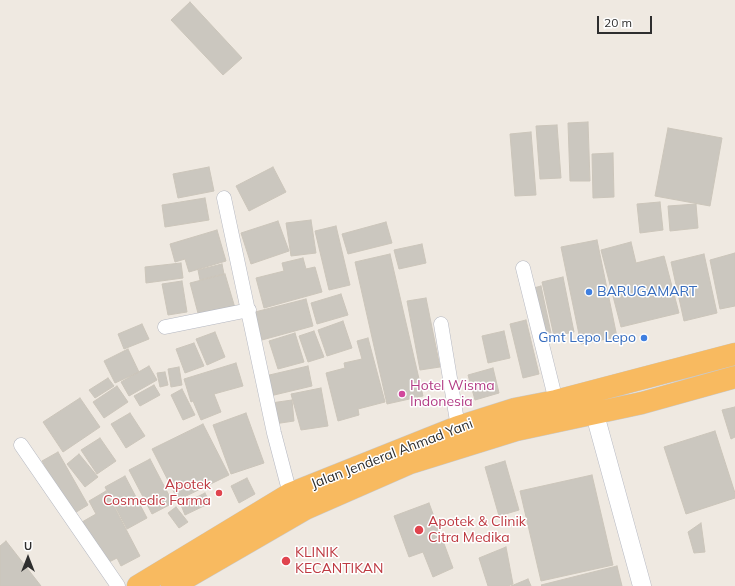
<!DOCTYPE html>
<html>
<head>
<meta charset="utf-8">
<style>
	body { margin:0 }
	#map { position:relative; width:735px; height:586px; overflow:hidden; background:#efe9e1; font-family:Mulish,sans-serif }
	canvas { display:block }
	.north { position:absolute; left:8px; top:538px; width:40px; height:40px; -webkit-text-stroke:3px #fff; paint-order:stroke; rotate:0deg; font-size:11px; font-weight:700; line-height:16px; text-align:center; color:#2e2e2e }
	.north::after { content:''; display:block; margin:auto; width:14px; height:18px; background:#2e2e2e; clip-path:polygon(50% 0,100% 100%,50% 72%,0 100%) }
	.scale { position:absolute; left:597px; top:16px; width:55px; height:18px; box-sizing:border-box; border:2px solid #2e2e2e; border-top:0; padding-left:5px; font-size:12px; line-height:14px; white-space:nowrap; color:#2e2e2e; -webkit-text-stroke:3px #fff; paint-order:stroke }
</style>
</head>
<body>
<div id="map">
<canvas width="735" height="586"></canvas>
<div class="north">U</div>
<div class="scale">20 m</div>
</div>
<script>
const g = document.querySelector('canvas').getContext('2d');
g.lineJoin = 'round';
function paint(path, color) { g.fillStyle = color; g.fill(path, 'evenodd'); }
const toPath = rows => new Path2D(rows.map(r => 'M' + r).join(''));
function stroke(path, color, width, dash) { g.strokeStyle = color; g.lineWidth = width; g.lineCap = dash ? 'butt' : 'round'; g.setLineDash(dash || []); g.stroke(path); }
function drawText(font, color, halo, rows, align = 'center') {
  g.font = font + ' Mulish,sans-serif'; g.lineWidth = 3; g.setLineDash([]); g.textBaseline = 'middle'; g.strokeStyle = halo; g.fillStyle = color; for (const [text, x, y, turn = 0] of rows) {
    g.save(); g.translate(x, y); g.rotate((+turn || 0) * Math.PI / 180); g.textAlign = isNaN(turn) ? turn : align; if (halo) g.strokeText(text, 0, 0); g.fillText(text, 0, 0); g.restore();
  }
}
const building = toPath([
	[190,2,242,58,223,75,171,20,190,2],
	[588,122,590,181,570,181,568,123,588,122],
	[557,125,561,178,540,179,536,126,557,125],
	[668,128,722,138,710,206,655,196,668,128],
	[531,132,536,195,515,196,510,134,531,132],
	[613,153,614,197,593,198,592,154,613,153],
	[209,167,214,191,178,198,173,174,209,167],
	[273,167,286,192,249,211,236,186,273,167],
	[205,198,209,220,165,227,162,205,205,198],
	[660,202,663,230,640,233,637,204,660,202],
	[696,204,698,228,670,231,668,206,696,204],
	[311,220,316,253,291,256,286,223,311,220],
	[278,221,289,251,251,264,241,233,278,221],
	[386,222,392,243,348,254,342,234,386,222],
	[336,226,350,285,329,290,315,231,336,226],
	[217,230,226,261,189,272,185,259,175,262,170,244,217,230],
	[597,240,617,337,581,344,561,247,597,240],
	[631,242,636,263,664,256,679,313,621,327,601,250,631,242],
	[422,244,426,263,399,269,394,250,422,244],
	[735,253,735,306,720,309,710,260,735,253],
	[390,254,423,396,387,404,355,262,390,254],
	[704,254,717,313,684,321,671,262,704,254],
	[303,258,306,269,315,267,322,292,264,308,256,278,284,271,282,263,303,258],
	[181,263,183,278,146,283,145,267,181,263],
	[222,264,224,274,200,280,198,270,222,264],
	[225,274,235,308,199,317,190,283,225,274],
	[563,277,574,332,554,336,542,282,563,277],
	[182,281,187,312,168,315,162,284,182,281],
	[541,286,551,333,540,336,530,289,541,286],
	[341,294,348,315,317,324,311,303,341,294],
	[426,298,440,367,420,370,407,301,426,298],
	[306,299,313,326,262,340,255,312,306,299],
	[526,320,539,374,523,378,510,324,526,320],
	[343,321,352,348,327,356,318,330,343,321],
	[142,324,149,339,124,349,118,334,142,324],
	[314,331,324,357,308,362,299,336,314,331],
	[504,331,510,358,488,363,482,336,504,331],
	[215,332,225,357,207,365,196,339,215,332],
	[295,333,304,362,278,369,269,341,295,333],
	[368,338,385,402,358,409,359,415,338,421,326,373,345,368,344,363,362,359,357,341,368,338],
	[194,343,204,366,185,373,176,349,194,343],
	[128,349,139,372,115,383,104,361,128,349],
	[236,363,243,386,214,394,221,412,201,420,193,401,191,402,184,379,236,363],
	[149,366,157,380,129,396,121,382,149,366],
	[308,366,312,386,270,396,265,376,308,366],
	[179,367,182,385,171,387,168,369,179,367],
	[493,368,499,393,475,400,468,375,493,368],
	[165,372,168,385,160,387,157,373,165,372],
	[108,378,114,386,95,398,89,390,108,378],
	[154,385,160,395,140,406,134,396,154,385],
	[117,386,128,402,104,418,93,402,117,386],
	[321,388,328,426,301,430,291,394,321,388],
	[182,389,195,415,183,420,171,395,182,389],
	[80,398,100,427,63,452,43,422,80,398],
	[292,400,294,421,274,424,271,403,292,400],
	[735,407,735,437,731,439,722,410,735,407],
	[130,413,145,436,126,448,111,424,130,413],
	[246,413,264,463,231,474,213,425,246,413],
	[203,424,229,475,178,500,152,449,203,424],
	[715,431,735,493,735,498,686,514,664,447,715,431],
	[100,438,116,461,97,474,81,450,100,438],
	[58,452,88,505,73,514,42,461,58,452],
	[79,454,98,477,85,487,67,464,79,454],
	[150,459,173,503,152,514,129,470,150,459],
	[505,461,519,510,499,516,485,467,505,461],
	[592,475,613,565,541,581,520,491,592,475],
	[125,476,147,518,127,529,105,487,125,476],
	[247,478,255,494,239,503,231,486,247,478],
	[106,491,140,556,121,566,117,558,105,564,82,522,96,514,89,501,106,491],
	[205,493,210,503,185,515,181,505,205,493],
	[429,503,453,568,433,577,423,552,409,557,394,516,429,503],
	[176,507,188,522,179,528,168,513,176,507],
	[701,523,705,552,694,553,688,532,701,523],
	[6,541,41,586,0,586,0,546,6,541],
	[506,547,513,584,508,586,488,586,479,558,506,547],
	[617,566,622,586,542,586,541,585,617,566],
	[528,579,531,586,511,586,528,579]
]);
const minor = toPath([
	[224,198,274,433,290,494],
	[523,268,556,401],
	[441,324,458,427],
	[165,327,249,310],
	[21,445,118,586]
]);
const tertiary = toPath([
	[591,400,642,586]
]);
const trunk = toPath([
	[138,586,290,494,458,427,515,409,556,401,735,354],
	[172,586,305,509,410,463,516,430,642,403,735,377]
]);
const markers = [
	[589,292,4,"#3f7fe0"],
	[644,338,4,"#3f7fe0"],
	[402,394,4,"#d1479c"],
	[219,493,4,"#e0444e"],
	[419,530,5,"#e0444e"],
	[286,561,5,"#e0444e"]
];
const shopNames = [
	["BARUGAMART",597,292],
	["Gmt Lepo Lepo",636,338,"right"]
];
const hotelNames = [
	["Hotel Wisma",410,386],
	["Indonesia",410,402]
];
const streetNames = [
	["Jalan Jenderal Ahmad Yani",392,454,-21]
];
const healthNames = [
	["Apotek",211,485,"right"],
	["Cosmedic Farma",211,501,"right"],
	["Apotek & Clinik",428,522],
	["Citra Medika",428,538],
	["KLINIK",295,553],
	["KECANTIKAN",295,569]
];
paint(building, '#cbc7bf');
stroke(building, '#cbc5ba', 1);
stroke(minor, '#b4b7c1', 15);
stroke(tertiary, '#b4b7c1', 19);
stroke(trunk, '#c9c9c9', 23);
stroke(minor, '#fff', 14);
stroke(tertiary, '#fff', 18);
stroke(trunk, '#f8ba60', 22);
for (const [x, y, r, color] of markers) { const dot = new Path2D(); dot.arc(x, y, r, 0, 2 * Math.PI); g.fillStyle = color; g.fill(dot); stroke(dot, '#fff', 1.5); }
drawText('14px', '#366cbe', '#fff', shopNames, 'left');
drawText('14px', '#b23c85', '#fff', hotelNames, 'left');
drawText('14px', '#2e2e2e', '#fff', streetNames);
drawText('14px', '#be3a42', '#fff', healthNames, 'left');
</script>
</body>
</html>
